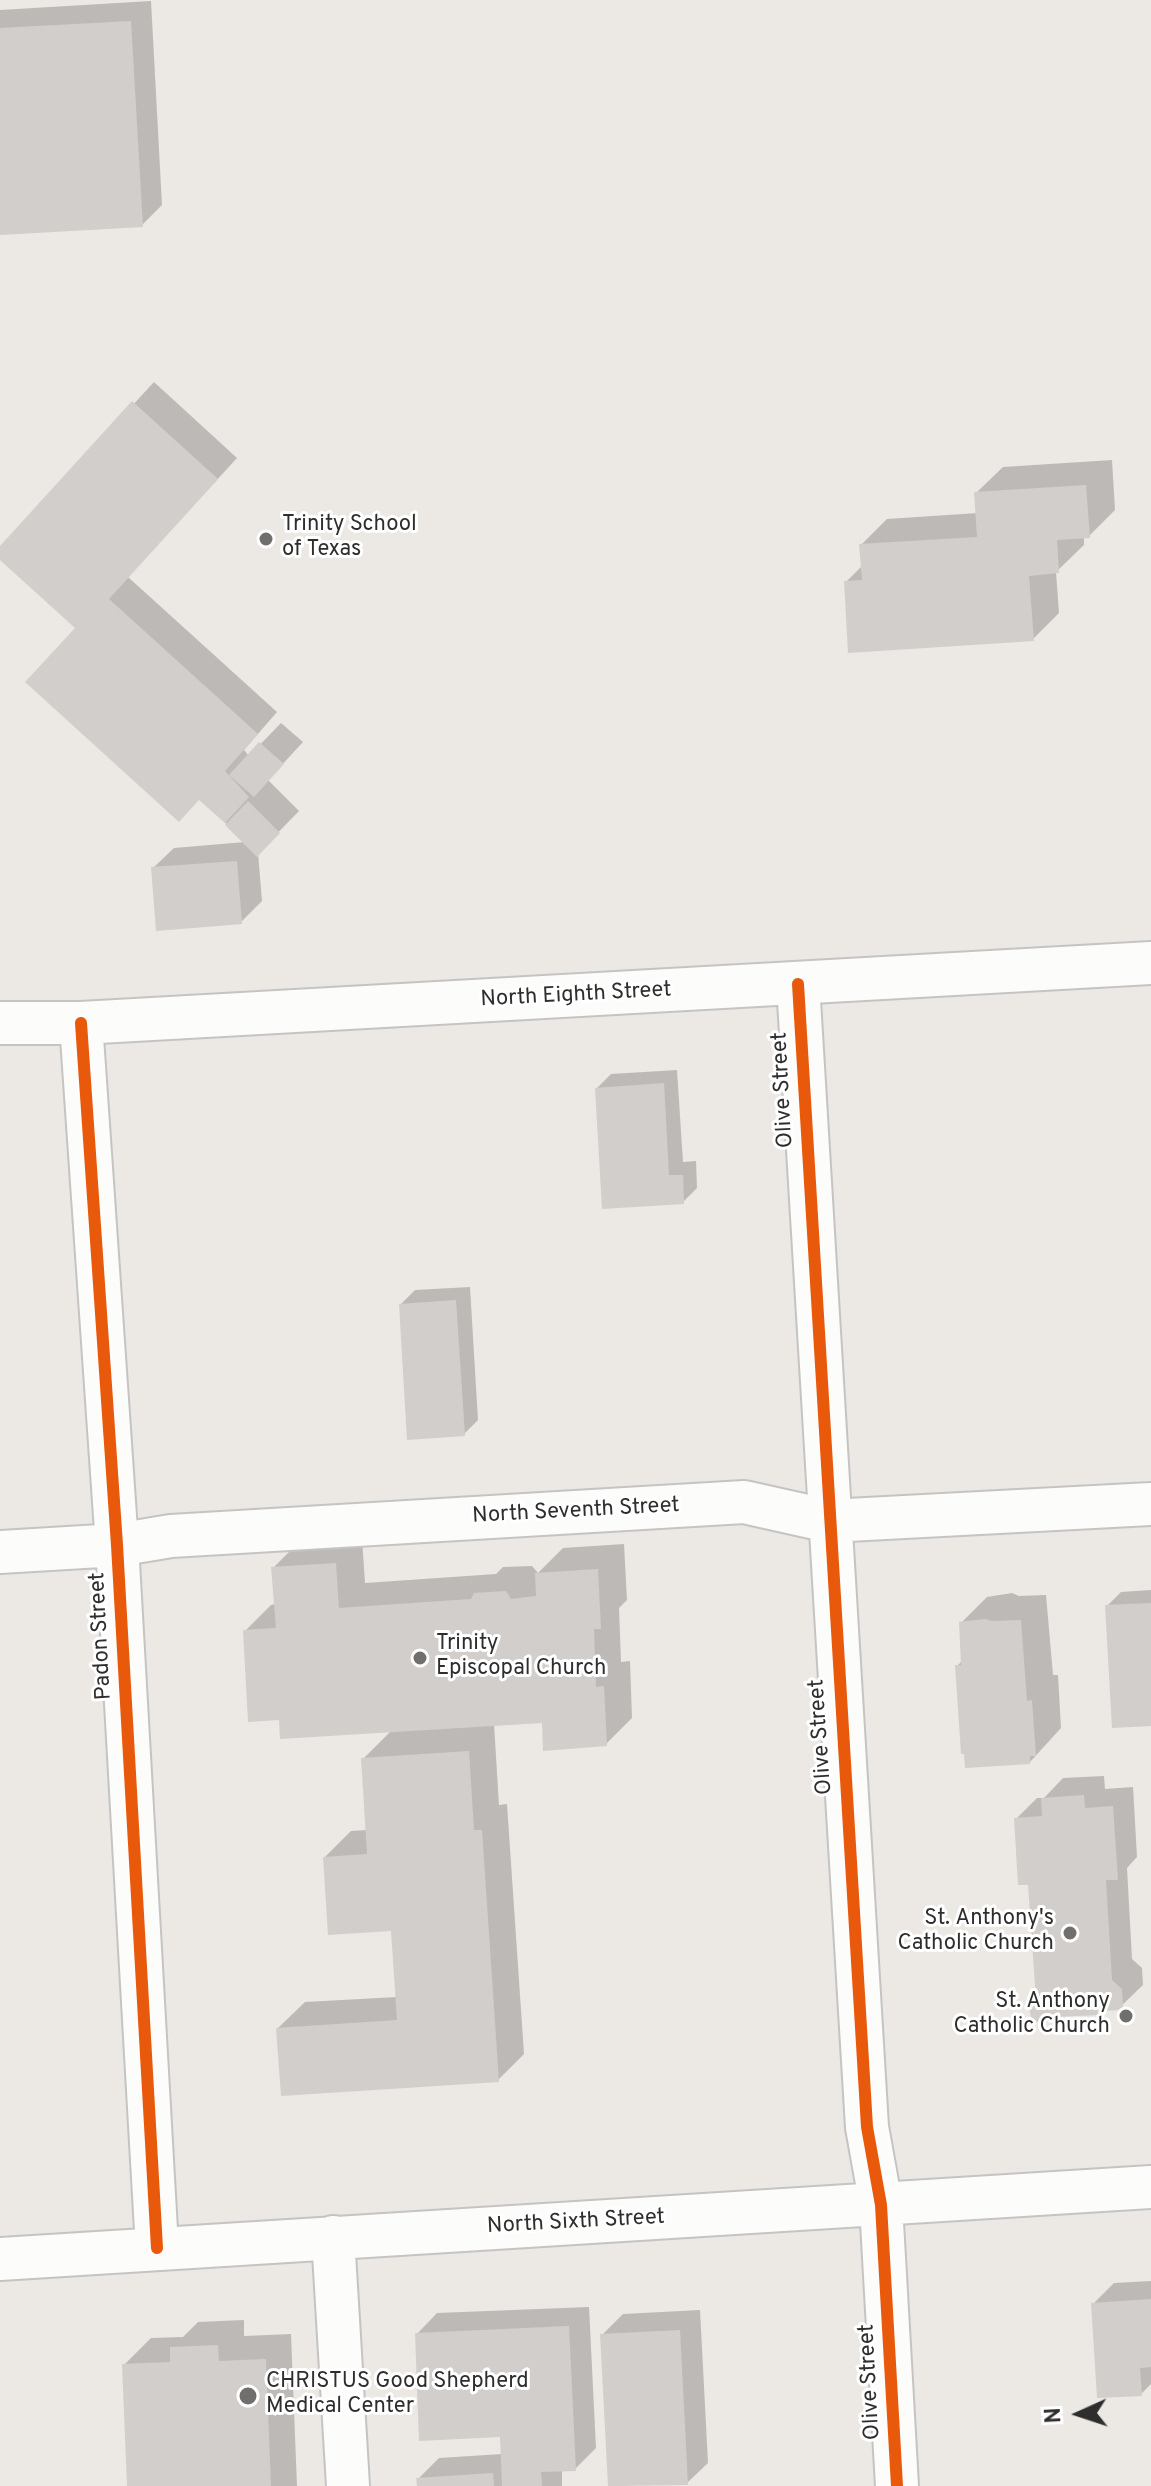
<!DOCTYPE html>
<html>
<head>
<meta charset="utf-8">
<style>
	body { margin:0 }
	#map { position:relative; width:1151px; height:2486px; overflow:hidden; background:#ece8e4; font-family:Overpass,sans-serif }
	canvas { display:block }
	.north { position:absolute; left:1039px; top:2374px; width:80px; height:80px; -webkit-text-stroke:6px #fff; paint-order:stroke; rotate:267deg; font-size:22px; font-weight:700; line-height:32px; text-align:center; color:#2e2e2e }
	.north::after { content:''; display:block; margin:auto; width:28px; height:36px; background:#2e2e2e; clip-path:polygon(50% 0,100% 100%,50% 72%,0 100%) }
</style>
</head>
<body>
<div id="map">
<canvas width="1151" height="2486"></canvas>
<div class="north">N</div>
</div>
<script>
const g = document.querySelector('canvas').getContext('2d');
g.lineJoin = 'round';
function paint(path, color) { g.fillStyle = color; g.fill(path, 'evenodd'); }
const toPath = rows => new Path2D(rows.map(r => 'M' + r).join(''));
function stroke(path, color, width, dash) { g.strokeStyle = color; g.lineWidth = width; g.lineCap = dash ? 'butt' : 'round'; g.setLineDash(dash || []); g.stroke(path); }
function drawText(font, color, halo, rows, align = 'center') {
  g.font = font + ' Overpass,sans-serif'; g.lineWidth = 6; g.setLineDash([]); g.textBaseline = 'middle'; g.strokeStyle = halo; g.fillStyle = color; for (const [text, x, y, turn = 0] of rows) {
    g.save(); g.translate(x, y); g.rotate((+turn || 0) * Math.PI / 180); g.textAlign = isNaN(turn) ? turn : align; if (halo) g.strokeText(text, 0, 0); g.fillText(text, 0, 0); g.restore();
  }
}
const shadow = toPath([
	[151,1,162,205,142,225,0,233,0,10],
	[154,382,237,458,128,577,277,712,244,750,249,756,281,723,303,742,268,780,299,811,258,853,262,901,241,922,153,868,174,848,245,842,200,798,77,628,0,557,0,549],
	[1112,460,1115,510,1089,536,1084,537,1084,545,1056,572,1059,613,1033,639,846,582,863,565,861,545,887,519,978,513,976,493,1003,467],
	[677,1070,683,1162,696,1161,697,1188,683,1202,597,1088,611,1074],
	[470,1287,478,1420,464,1434,401,1304,415,1290],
	[362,1538,365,1583,496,1574,503,1567,532,1566,538,1573,563,1548,624,1544,627,1600,619,1608,621,1662,630,1661,632,1718,606,1744,544,1721,494,1724,499,1805,507,1804,524,2054,498,2080,278,2028,305,2002,397,1997,392,1929,325,1857,351,1831,368,1830,363,1759,392,1730,281,1717,245,1631,271,1605,276,1604,273,1568,300,1541],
	[1151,1590,1151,1724,1107,1606,1121,1592],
	[1012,1593,1019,1596,1046,1595,1053,1675,1058,1675,1061,1728,1030,1762,957,1666,963,1660,961,1623,987,1597],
	[1104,1776,1105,1789,1133,1787,1137,1857,1127,1868,1132,1959,1142,1968,1143,1985,1119,2008,1031,2000,1037,1994,1030,1883,1016,1819,1037,1798,1044,1798,1063,1778],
	[1151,2281,1151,2384,1141,2394,1093,2304,1114,2283],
	[589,2307,596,2448,575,2469,562,2469,562,2486,419,2486,418,2479,439,2458,502,2454,502,2435,417,2334,437,2313],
	[700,2310,708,2463,687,2483,610,2486,602,2335,623,2314],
	[244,2320,244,2336,291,2334,297,2486,129,2486,125,2364,151,2338,183,2337,198,2322]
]);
const building = toPath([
	[131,21,143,227,0,235,0,28],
	[132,401,218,479,109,599,258,734,225,771,249,797,225,823,199,800,179,822,25,682,75,628,0,560,0,546],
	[1086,485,1090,538,1057,540,1059,573,1029,576,1034,641,848,653,844,581,862,580,859,544,977,537,974,492],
	[259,742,284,764,254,797,229,775],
	[248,801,280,833,257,857,225,825],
	[237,861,242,924,156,931,151,867],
	[664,1083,669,1175,683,1175,684,1204,602,1209,595,1088],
	[456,1300,465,1436,407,1440,399,1304],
	[336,1563,339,1608,471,1599,474,1593,506,1591,511,1599,536,1596,535,1573,598,1569,601,1629,594,1629,596,1687,604,1686,607,1746,543,1751,542,1723,280,1739,279,1720,248,1722,243,1630,276,1628,271,1567],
	[1151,1603,1151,1726,1112,1728,1105,1605],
	[985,1619,992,1621,1021,1620,1027,1701,1032,1700,1036,1756,1030,1756,1030,1764,965,1768,964,1754,961,1754,955,1665,961,1665,959,1622],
	[469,1751,474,1830,482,1830,499,2082,281,2096,276,2028,397,2020,391,1931,328,1935,323,1857,367,1854,361,1758],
	[1084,1795,1085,1808,1113,1806,1118,1880,1106,1880,1112,1980,1122,1989,1123,2007,1120,2010,1103,2011,1099,2015,1056,2017,1051,2021,1031,2022,1029,2000,1036,1999,1028,1885,1018,1885,1014,1818,1042,1816,1041,1798],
	[1151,2299,1151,2367,1140,2368,1142,2396,1097,2398,1091,2303],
	[569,2326,576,2471,541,2472,542,2486,502,2486,500,2437,419,2441,415,2333],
	[680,2330,688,2485,608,2486,600,2334],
	[218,2345,219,2361,266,2359,271,2486,127,2486,122,2364,170,2362,170,2347],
	[493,2473,494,2486,417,2486,416,2478]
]);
const minor = toPath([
	[798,984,867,2127,881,2205,897,2486],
	[0,1023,81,1023,1151,963],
	[81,1023,117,1545,157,2248],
	[0,1552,117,1545,171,1536,744,1502,829,1521,1151,1504],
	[333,2237,348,2486],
	[0,2259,1151,2187]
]);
const cycleway = toPath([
	[798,984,867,2127,881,2205,897,2486],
	[81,1023,117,1545,157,2248]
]);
const markers = [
	[266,539,8,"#706f6e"],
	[420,1658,8,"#706f6e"],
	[1070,1933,8,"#706f6e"],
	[1126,2016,8,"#706f6e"],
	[248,2396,10,"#706f6e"]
];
const poiNames = [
	["Trinity School",282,526],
	["of Texas",282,551],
	["Trinity",436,1645],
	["Episcopal Church",436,1670],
	["St. Anthony's",1054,1920,"right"],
	["Catholic Church",1054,1945,"right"],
	["St. Anthony",1110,2003,"right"],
	["Catholic Church",1110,2028,"right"],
	["CHRISTUS Good Shepherd",266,2383],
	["Medical Center",266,2408]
];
const streetNames = [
	["North Eighth Street",576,996,-3],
	["Olive Street",784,1090,-93],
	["North Seventh Street",576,1512,-3],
	["Padon Street",102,1636,-93],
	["Olive Street",822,1737,-94],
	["North Sixth Street",576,2223,-3],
	["Olive Street",871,2382,-93]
];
paint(shadow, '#0003');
paint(building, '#d1cecb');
stroke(minor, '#c5c4c5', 46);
stroke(minor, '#fcfcfb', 42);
stroke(cycleway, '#e8590c', 12);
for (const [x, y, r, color] of markers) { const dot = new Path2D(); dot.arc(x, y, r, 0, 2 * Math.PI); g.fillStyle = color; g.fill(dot); stroke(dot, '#fff', 3); }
drawText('22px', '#2e2e2e', '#fff', poiNames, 'left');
drawText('22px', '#2e2e2e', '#fff', streetNames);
</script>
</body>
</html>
